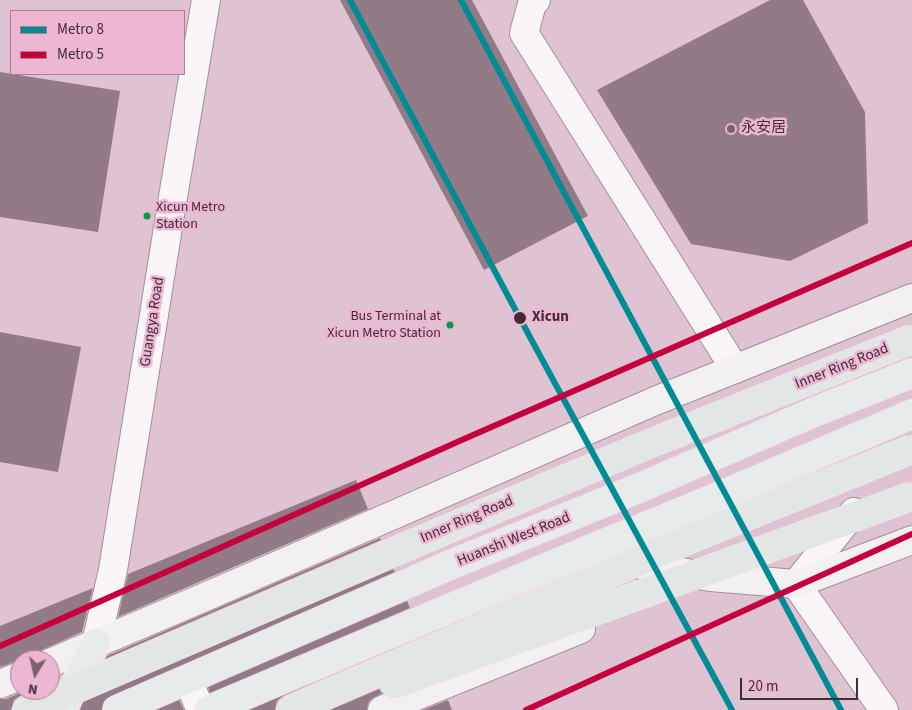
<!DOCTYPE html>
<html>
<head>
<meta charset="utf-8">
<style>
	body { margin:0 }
	#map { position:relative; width:912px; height:710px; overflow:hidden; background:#e0c3d2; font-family:"Source Sans 3",sans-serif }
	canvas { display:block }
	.legend { position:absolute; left:10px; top:10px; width:175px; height:65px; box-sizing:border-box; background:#edb6d2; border:1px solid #a97f94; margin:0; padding:6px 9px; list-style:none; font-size:15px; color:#422c38 }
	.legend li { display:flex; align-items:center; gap:10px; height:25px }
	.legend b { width:25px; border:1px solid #a97f94 }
	.north { position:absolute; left:10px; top:650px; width:50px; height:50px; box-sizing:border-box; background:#edb6d2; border:1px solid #a97f94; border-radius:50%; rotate:189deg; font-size:14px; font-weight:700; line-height:20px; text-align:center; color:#422c38 }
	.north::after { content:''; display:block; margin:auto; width:18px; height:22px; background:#79616e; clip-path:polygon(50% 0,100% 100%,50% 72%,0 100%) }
	.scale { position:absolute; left:740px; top:678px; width:118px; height:22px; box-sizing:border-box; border:2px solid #422c38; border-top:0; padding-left:6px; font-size:15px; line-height:18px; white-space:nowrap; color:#422c38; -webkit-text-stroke:4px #edb6d2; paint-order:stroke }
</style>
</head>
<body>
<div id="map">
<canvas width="912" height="710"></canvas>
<ul class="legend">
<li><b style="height:6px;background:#008c95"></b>Metro 8</li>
<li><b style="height:6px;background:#c5003e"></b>Metro 5</li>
</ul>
<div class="north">N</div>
<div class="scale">20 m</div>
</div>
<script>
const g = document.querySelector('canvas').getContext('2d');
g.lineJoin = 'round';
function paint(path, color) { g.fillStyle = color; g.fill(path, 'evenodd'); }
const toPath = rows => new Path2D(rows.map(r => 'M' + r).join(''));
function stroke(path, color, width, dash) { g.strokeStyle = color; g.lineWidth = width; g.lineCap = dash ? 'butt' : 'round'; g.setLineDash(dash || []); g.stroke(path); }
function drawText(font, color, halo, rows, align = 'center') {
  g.font = font + ' "Source Sans 3","Noto Sans SC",sans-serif'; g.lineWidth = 5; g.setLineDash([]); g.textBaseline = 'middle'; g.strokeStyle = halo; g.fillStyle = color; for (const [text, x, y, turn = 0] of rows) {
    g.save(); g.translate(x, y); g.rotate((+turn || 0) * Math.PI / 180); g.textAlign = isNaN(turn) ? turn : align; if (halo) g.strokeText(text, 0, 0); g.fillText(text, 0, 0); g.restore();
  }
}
const building = toPath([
	[340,0,472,0,588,216,484,270],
	[770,0,803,0,865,112,868,223,790,261,691,244,597,90],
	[0,72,120,91,98,232,0,217],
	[0,332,81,347,58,472,0,462],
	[356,480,368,509,118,617,128,574],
	[380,538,381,540,105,659,107,656],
	[393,569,395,572,111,696,104,701,102,710,80,710,83,702],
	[93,588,82,632,44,649,38,653,35,660,20,660,0,667,0,626],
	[407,601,410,608,210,693,208,687],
	[324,678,283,696,277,701,275,710,249,710],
	[379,689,382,693,370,700,367,707,367,710,330,710],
	[27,690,33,690,20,696,14,700,11,710,0,710,0,699,6,699],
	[179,700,184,710,156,710],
	[448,700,452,710,423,710]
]);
const minor = toPath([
	[536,0,532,4,524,33,735,369],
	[796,584,854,512],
	[96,643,113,570,170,215,206,0]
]);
const tertiary = toPath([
	[796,584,884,710],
	[187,679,201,710]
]);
const secondary = toPath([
	[579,554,710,577,796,584,912,540],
	[50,663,212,594,655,401,912,298],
	[0,684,20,676],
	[382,710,581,629]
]);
const primary = toPath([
	[62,710,96,643],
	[117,710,450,565,644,486,812,413,912,373],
	[209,710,579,554,710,500,912,414]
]);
const trunkBridge = toPath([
	[394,684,912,496],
	[26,710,424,539,644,446,912,339],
	[290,710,690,539,912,449]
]);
const metro1 = toPath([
	[350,0,531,339,732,710],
	[461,0,841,710]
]);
const metro2 = toPath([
	[0,646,464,439,912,243],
	[526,710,912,534]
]);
const markers = [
	[731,129,5,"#79616e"],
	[147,216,4.5,"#079a4e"],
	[520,318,7,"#422c38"],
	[450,325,4.5,"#079a4e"]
];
const busNames = [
	["Xicun Metro",156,208],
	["Station",156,225],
	["Bus Terminal at",441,317,"right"],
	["Xicun Metro Station",441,334,"right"]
];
const poiNames = [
	["永安居",741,129]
];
const stopNames = [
	["Xicun",532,318]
];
const streetNames = [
	["Guangya Road",153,322,-81],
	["Inner Ring Road",842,367,-22],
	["Inner Ring Road",467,520,-23],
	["Huanshi West Road",514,540,-22]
];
paint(building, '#927a87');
stroke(minor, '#a58e9a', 30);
stroke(tertiary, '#a58e9a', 30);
stroke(secondary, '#a58e9a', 30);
stroke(primary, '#f1e4eb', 30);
stroke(minor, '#faf6f8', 28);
stroke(tertiary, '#faf6f8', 28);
stroke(secondary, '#f2f0f1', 28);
stroke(primary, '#e8ebeb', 28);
stroke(trunkBridge, '#f1e4eb', 30, []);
stroke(trunkBridge, '#e2e7e6', 28);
stroke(metro1, '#008c95', 6);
stroke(metro2, '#c5003e', 6);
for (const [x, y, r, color] of markers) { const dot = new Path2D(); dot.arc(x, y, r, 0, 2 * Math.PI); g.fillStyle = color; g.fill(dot); stroke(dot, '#edb6d2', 2); }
drawText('14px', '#422c38', '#edb6d2', busNames, 'left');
drawText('15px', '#422c38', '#edb6d2', poiNames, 'left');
drawText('bold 15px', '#422c38', '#edb6d2', stopNames, 'left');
drawText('15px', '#422c38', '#edb6d2', streetNames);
</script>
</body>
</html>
